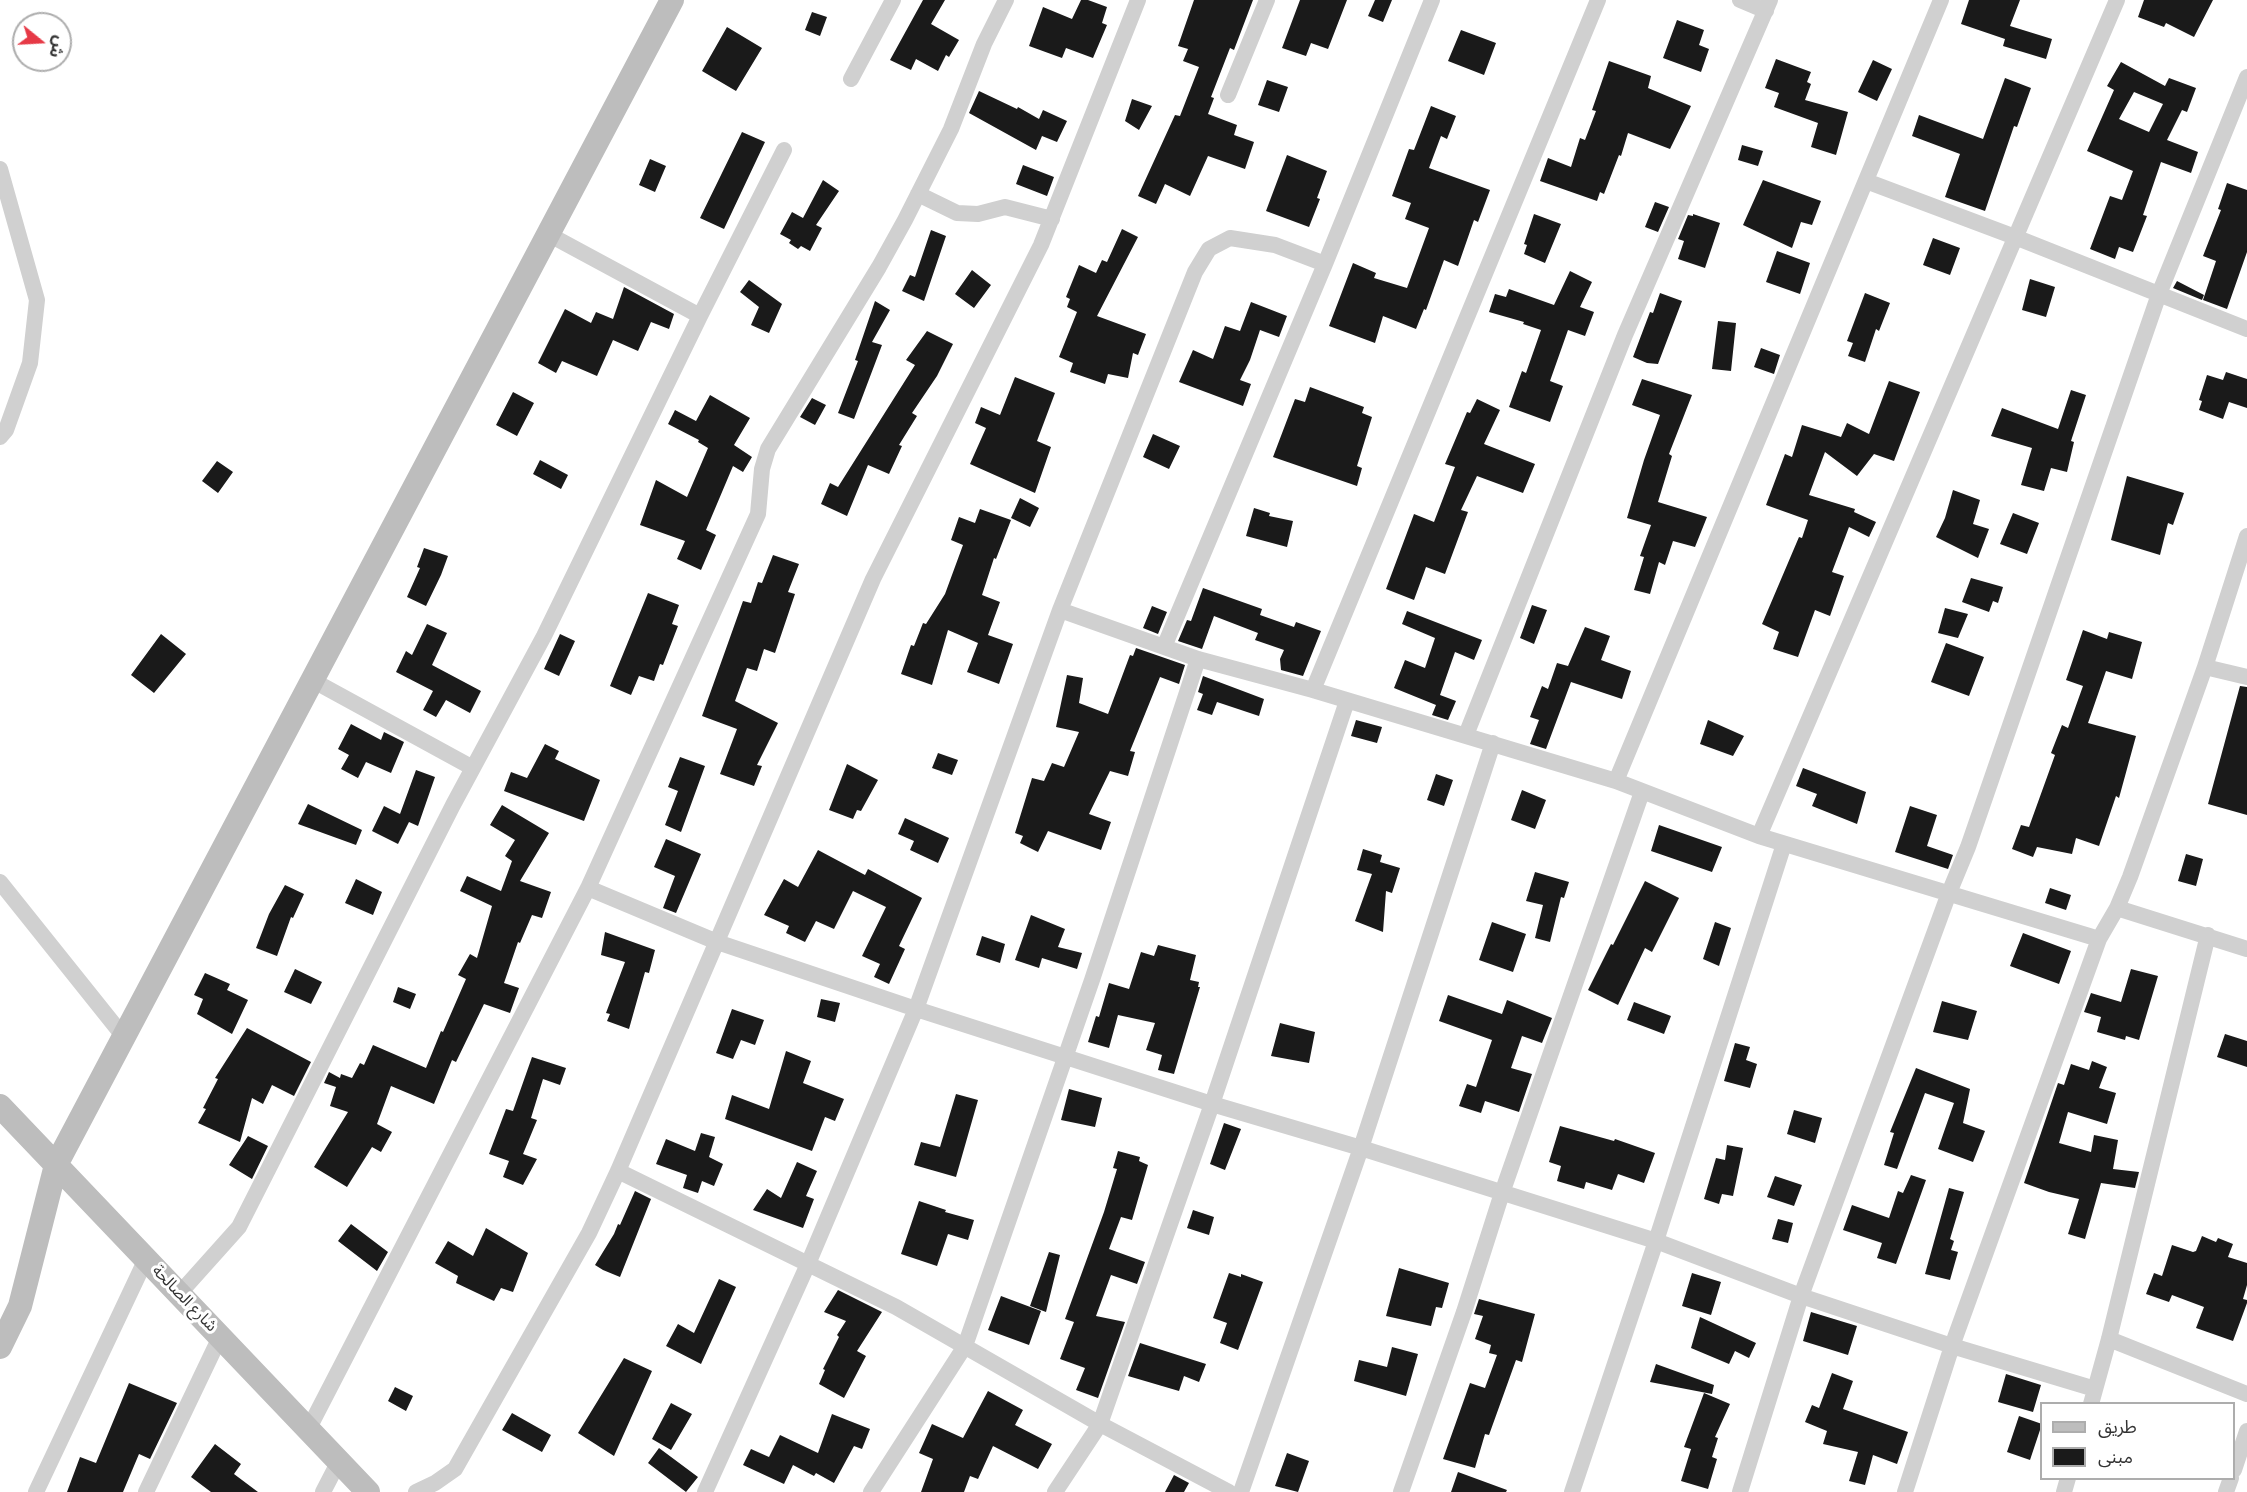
<!DOCTYPE html>
<html>
<head>
<meta charset="utf-8">
<style>
	body { margin:0 }
	#map { position:relative; width:2247px; height:1492px; overflow:hidden; background:#fff; font-family:Roboto,"Noto Sans Arabic",sans-serif }
	canvas { display:block }
	.legend { position:absolute; left:2040px; top:1402px; width:195px; height:78px; box-sizing:border-box; background:#fff; border:2px solid #adadad; margin:0; padding:8px 10px; list-style:none; font-size:18px; color:#333 }
	.legend li { display:flex; align-items:center; gap:12px; height:30px }
	.legend b { width:30px; border:2px solid #adadad }
	.north { position:absolute; left:12px; top:12px; width:60px; height:60px; box-sizing:border-box; background:#fff; border:2px solid #adadad; border-radius:50%; rotate:108deg; font-size:16px; font-weight:700; line-height:24px; text-align:center; color:#333 }
	.north::after { content:''; display:block; margin:auto; width:21px; height:27px; background:#e63946; clip-path:polygon(50% 0,100% 100%,50% 72%,0 100%) }
</style>
</head>
<body>
<div id="map">
<canvas width="2247" height="1492"></canvas>
<ul class="legend">
<li><b style="height:8px;background:#bdbdbd"></b>طريق</li>
<li><b style="height:16px;background:#1a1a1a"></b>مبنى</li>
</ul>
<div class="north">ش</div>
</div>
<script>
const g = document.querySelector('canvas').getContext('2d');
g.lineJoin = 'round';
function paint(path, color) { g.fillStyle = color; g.fill(path, 'evenodd'); }
const toPath = rows => new Path2D(rows.map(r => 'M' + r).join(''));
function stroke(path, color, width, dash) { g.strokeStyle = color; g.lineWidth = width; g.lineCap = dash ? 'butt' : 'round'; g.setLineDash(dash || []); g.stroke(path); }
function drawText(font, color, halo, rows, align = 'center') {
  g.font = font + ' Roboto,"Noto Sans Arabic",sans-serif'; g.lineWidth = 6; g.setLineDash([]); g.textBaseline = 'middle'; g.strokeStyle = halo; g.fillStyle = color; for (const [text, x, y, turn = 0] of rows) {
    g.save(); g.translate(x, y); g.rotate((+turn || 0) * Math.PI / 180); g.textAlign = isNaN(turn) ? turn : align; if (halo) g.strokeText(text, 0, 0); g.fillText(text, 0, 0); g.restore();
  }
}
const building = toPath([
	[923,0,945,0,931,24,959,40,949,57,946,55,938,71,916,59,911,70,890,60],
	[1081,0,1088,0,1107,7,1102,23,1107,25,1093,58,1066,48,1062,58,1029,46,1043,7,1072,19],
	[1194,0,1253,0,1234,50,1230,48,1211,97,1214,98,1208,114,1237,125,1234,135,1254,142,1245,169,1208,156,1190,196,1165,184,1156,204,1138,196,1175,115,1180,116,1199,67,1183,61,1188,49,1178,46],
	[1300,0,1347,0,1328,49,1311,43,1306,56,1282,48],
	[1375,0,1392,0,1383,22,1368,16],
	[1969,0,2020,0,2010,26,2052,39,2046,59,2003,46,2005,39,1961,24],
	[2144,0,2213,0,2194,37,2166,23,2164,27,2138,17],
	[812,12,827,17,820,36,805,30],
	[1677,20,1704,30,1699,45,1709,49,1701,72,1663,58],
	[727,27,762,48,736,91,702,71],
	[1461,30,1496,43,1484,75,1448,61],
	[1776,59,1811,72,1807,82,1811,84,1805,100,1848,112,1836,155,1811,147,1818,123,1774,107,1779,93,1765,88],
	[1873,60,1892,69,1877,101,1858,92],
	[1609,61,1651,76,1648,88,1691,106,1670,149,1628,133,1621,156,1619,155,1604,194,1600,192,1597,201,1540,181,1548,158,1571,167,1580,138,1585,140,1596,111,1592,110],
	[2121,62,2165,86,2169,78,2196,88,2187,112,2182,110,2167,140,2198,152,2191,173,2161,162,2143,215,2147,216,2133,252,2119,247,2115,259,2090,249,2110,196,2122,200,2133,171,2087,151,2114,90,2107,86],
	[2134,92,2163,104,2149,132,2119,119],
	[2005,78,2031,88,2017,127,2014,126,1985,211,1945,197,1960,154,1912,136,1919,115,1983,139],
	[1267,80,1288,87,1279,112,1258,105],
	[979,91,1017,109,1018,107,1039,119,1043,110,1067,121,1057,142,1042,136,1036,150,969,113],
	[1132,99,1152,106,1139,130,1125,121],
	[1431,106,1456,116,1447,139,1441,136,1429,168,1490,190,1478,222,1474,220,1458,266,1444,260,1426,310,1424,309,1416,329,1383,316,1375,343,1329,326,1353,263,1376,273,1374,278,1407,288,1429,228,1405,219,1411,203,1392,196,1409,149,1414,150],
	[742,132,765,142,724,229,700,218],
	[1742,145,1763,151,1758,166,1738,160],
	[1287,155,1327,171,1317,198,1320,199,1309,227,1266,211],
	[650,159,666,166,655,192,639,185],
	[1023,165,1054,177,1047,196,1016,184],
	[823,180,839,191,816,225,822,228,810,251,801,246,798,249,789,243,791,240,780,234,792,212,803,218],
	[1763,180,1821,201,1812,225,1801,222,1792,248,1743,225],
	[2227,183,2247,190,2247,252,2227,309,2203,300,2216,261,2203,256,2221,210,2218,209],
	[1655,202,1669,207,1658,232,1645,227],
	[1534,214,1561,224,1545,263,1524,254,1527,245,1524,244],
	[1693,214,1720,223,1705,268,1678,259,1684,241,1678,239,1688,215,1693,216],
	[1122,229,1138,237,1097,316,1146,334,1138,355,1133,353,1128,378,1108,374,1105,384,1070,372,1073,363,1059,357,1077,312,1067,307,1070,299,1066,297,1079,265,1096,273,1102,260,1107,262],
	[931,230,946,236,924,301,902,291,910,275,915,277],
	[1933,238,1960,248,1950,275,1923,265],
	[1777,251,1810,263,1800,294,1766,282],
	[972,270,991,285,974,308,955,294],
	[1570,271,1592,282,1580,307,1594,312,1585,336,1568,330,1550,381,1563,386,1550,422,1509,407,1522,371,1526,373,1541,330,1523,324,1524,322,1489,312,1495,294,1506,297,1509,289,1554,305],
	[2030,279,2055,287,2046,317,2022,310],
	[749,280,782,304,769,333,751,325,759,307,740,292],
	[2177,281,2204,295,2202,300,2173,288],
	[624,287,674,314,669,329,651,322,638,351,613,340,597,376,562,361,556,373,538,363,565,309,591,323,596,312,613,319],
	[1660,293,1682,301,1658,364,1647,363,1633,357,1650,312,1653,313],
	[1865,293,1890,303,1879,331,1876,329,1865,362,1848,356,1853,343,1847,341],
	[875,301,890,310,872,342,882,345,854,419,838,413,858,361,855,360],
	[1251,302,1287,316,1279,337,1260,330,1250,360,1240,380,1251,384,1243,406,1179,382,1193,350,1213,359,1225,326,1240,331],
	[1718,321,1736,323,1731,371,1712,369],
	[927,331,953,344,937,376,912,413,917,416,899,445,902,446,889,474,868,465,847,516,821,504,830,483,838,487,915,365,906,360],
	[1761,348,1780,355,1774,374,1754,367],
	[2226,372,2247,379,2247,408,2229,402,2223,419,2199,410,2202,401,2199,400,2207,375,2223,380],
	[1015,377,1055,393,1037,441,1051,447,1035,493,970,464,986,428,975,423,981,407,1000,415],
	[1642,379,1692,395,1669,454,1672,456,1658,502,1707,517,1695,547,1673,541,1665,565,1659,562,1650,594,1634,590,1644,557,1640,556,1651,525,1627,518,1644,460,1660,415,1632,405],
	[1889,381,1920,392,1894,461,1874,454,1857,476,1825,452,1809,495,1855,509,1854,512,1876,522,1869,537,1849,527,1832,572,1844,576,1830,616,1815,610,1798,657,1773,649,1779,632,1762,624,1799,537,1802,538,1808,520,1766,505,1785,454,1792,457,1802,425,1841,437,1847,423,1869,434],
	[1310,387,1364,407,1362,413,1372,417,1357,466,1362,468,1357,486,1273,457,1295,399,1305,402],
	[2071,390,2086,395,2071,441,2074,442,2067,472,2051,468,2044,491,2021,485,2032,448,1991,436,2002,408,2058,429],
	[513,392,534,403,517,436,496,425],
	[710,395,750,418,734,445,752,457,743,472,733,466,706,530,716,535,701,570,677,559,685,541,640,525,656,480,687,497,708,448,698,442,699,440,668,424,675,410,696,421],
	[812,398,826,405,815,425,800,417],
	[1477,399,1500,410,1484,444,1535,464,1523,493,1477,476,1461,510,1468,512,1445,574,1426,567,1414,600,1386,589,1414,514,1434,522,1455,467,1445,464,1467,412,1470,413],
	[1153,434,1180,446,1169,469,1143,457],
	[540,460,568,475,561,489,533,474],
	[217,461,233,472,218,493,202,481],
	[2127,476,2184,493,2173,525,2168,523,2160,555,2111,540],
	[1953,490,1980,500,1973,524,1989,529,1978,558,1936,537,1945,518],
	[1020,498,1039,508,1030,527,1011,518],
	[1254,508,1270,513,1269,516,1293,521,1287,547,1246,536],
	[980,509,1011,520,996,559,994,558,982,595,1000,602,988,635,1013,644,999,684,967,672,978,643,948,630,932,685,901,674,911,645,914,646,923,623,926,624,945,594,963,545,951,540,959,517,975,523],
	[2013,513,2039,523,2027,554,2000,544],
	[424,548,448,556,441,575,426,606,407,597,420,568,417,567],
	[773,555,799,564,788,592,795,594,775,653,764,649,757,671,747,668,735,701,778,723,757,765,762,766,754,786,720,774,737,729,702,716,743,601,751,603,758,582,762,583],
	[1971,578,2003,587,1998,603,1993,601,1989,612,1962,602],
	[1203,588,1262,609,1260,615,1294,627,1296,622,1321,631,1303,676,1281,670,1280,659,1284,650,1255,640,1258,633,1214,616,1202,649,1178,641,1187,620,1191,621],
	[648,593,679,605,672,624,678,626,663,665,660,664,654,681,639,676,631,695,610,686],
	[1532,605,1547,610,1534,644,1520,638],
	[1152,606,1167,612,1158,634,1143,628],
	[1945,608,1968,614,1958,638,1938,633],
	[1407,611,1482,640,1474,660,1455,652,1440,695,1456,701,1448,720,1432,715,1436,705,1394,688,1405,660,1425,668,1435,638,1402,624],
	[427,624,447,633,432,665,481,691,470,713,446,700,436,717,423,710,433,691,396,672,406,651,412,655],
	[1585,627,1610,636,1601,660,1631,671,1622,699,1571,682,1546,749,1530,744,1539,720,1530,717,1542,686,1548,689,1557,663,1568,666],
	[2083,630,2107,639,2109,632,2142,642,2132,679,2106,671,2088,723,2136,736,2119,798,2116,796,2099,846,2076,838,2072,854,2037,847,2033,857,2012,849,2021,825,2029,827,2055,755,2051,753,2062,725,2068,728,2083,686,2066,680],
	[161,634,186,654,154,693,131,675],
	[560,634,575,641,559,676,544,669],
	[1946,643,1984,657,1969,696,1931,682],
	[1136,648,1185,665,1179,684,1160,677,1130,751,1135,752,1128,776,1110,771,1089,814,1111,822,1101,850,1048,831,1038,852,1020,843,1023,836,1015,833,1032,778,1044,781,1052,763,1064,767,1079,732,1056,727,1067,675,1083,678,1079,703,1108,714,1130,655,1133,656],
	[1203,676,1264,699,1259,716,1217,702,1212,715,1197,710,1203,694,1198,692],
	[2240,686,2247,687,2247,815,2208,804],
	[1356,720,1382,727,1377,743,1351,736],
	[1708,720,1744,736,1733,756,1700,744],
	[351,724,381,740,384,732,404,742,391,773,366,762,358,778,341,769,349,755,338,749],
	[545,744,559,751,555,759,600,780,584,821,504,791,511,772,527,778],
	[938,753,958,760,952,775,932,768],
	[680,757,705,766,681,832,665,825,678,791,668,787],
	[847,764,878,780,861,811,857,810,853,819,829,810],
	[1803,768,1866,792,1857,824,1812,806,1817,794,1796,786],
	[416,770,435,777,418,826,409,822,398,844,372,831,384,806,400,814],
	[1436,774,1453,780,1444,806,1427,800],
	[1522,790,1546,800,1535,829,1511,820],
	[308,804,362,830,356,845,298,824],
	[502,805,549,833,520,881,551,892,542,918,532,915,520,943,518,942,504,983,519,988,510,1013,484,1004,456,1062,452,1060,434,1104,391,1086,377,1124,392,1132,381,1152,372,1147,347,1187,314,1167,348,1112,330,1106,336,1087,324,1083,329,1072,340,1078,341,1074,352,1078,360,1063,364,1065,373,1045,426,1068,441,1031,443,1032,466,979,458,975,470,954,477,958,492,906,460,891,467,876,501,891,512,861,505,856,515,840,490,825],
	[1910,806,1937,815,1927,846,1953,855,1948,869,1895,852],
	[905,818,949,838,938,863,910,850,914,841,898,834],
	[1659,825,1722,847,1712,872,1651,851],
	[666,839,701,854,676,913,663,908,675,876,654,867],
	[1363,849,1382,855,1380,862,1400,868,1392,893,1386,891,1383,932,1355,921,1372,874,1357,870],
	[818,850,865,875,868,869,922,898,899,946,905,949,889,984,874,977,880,964,862,956,886,907,853,891,834,929,816,921,805,942,786,933,789,926,764,915,784,879,798,887],
	[2186,854,2203,859,2196,886,2178,881],
	[1535,872,1569,882,1564,898,1561,897,1550,942,1535,938,1543,905,1526,901],
	[356,879,382,892,373,915,345,903],
	[1645,881,1679,898,1652,952,1645,948,1618,1005,1588,990,1611,944,1613,945],
	[285,885,304,894,293,918,291,917,277,956,256,948,269,914],
	[2050,888,2071,895,2066,910,2045,903],
	[1031,915,1065,929,1058,947,1082,953,1077,969,1042,958,1039,968,1015,960],
	[1492,922,1526,934,1513,972,1479,960],
	[1715,922,1731,928,1719,966,1703,959],
	[605,932,655,950,649,973,645,972,629,1029,607,1021,610,1014,606,1013,625,962,601,955],
	[2023,933,2071,951,2059,984,2010,966],
	[982,936,1005,944,1000,963,976,955],
	[1158,945,1196,955,1190,980,1199,982,1198,987,1200,987,1174,1074,1158,1070,1162,1055,1146,1050,1155,1023,1118,1015,1109,1048,1088,1042,1096,1016,1099,1017,1109,983,1129,989,1141,952,1154,956],
	[295,969,322,982,311,1004,284,992],
	[2131,969,2158,976,2139,1040,2126,1036,2125,1040,2097,1032,2101,1017,2084,1012,2091,993,2121,1002],
	[205,973,230,984,227,990,248,1000,232,1034,197,1014,203,999,194,995],
	[398,987,416,994,410,1009,393,1002],
	[1448,995,1502,1014,1507,1000,1552,1018,1542,1043,1522,1036,1511,1068,1532,1074,1519,1112,1485,1101,1481,1113,1459,1106,1467,1084,1476,1087,1492,1040,1439,1021],
	[821,999,840,1003,835,1022,817,1017],
	[1942,1001,1977,1011,1968,1040,1933,1032],
	[1634,1002,1671,1016,1664,1034,1627,1020],
	[732,1009,764,1020,755,1045,741,1040,733,1059,716,1053],
	[1280,1023,1315,1032,1309,1063,1271,1056],
	[247,1028,311,1062,294,1096,272,1085,263,1104,252,1098,240,1142,198,1123,206,1109,203,1108,218,1079,215,1078],
	[2225,1034,2247,1041,2247,1067,2217,1057],
	[1735,1043,1750,1047,1746,1060,1757,1064,1750,1088,1724,1081],
	[786,1051,811,1061,803,1083,844,1099,835,1121,825,1117,812,1151,725,1119,732,1095,769,1109],
	[532,1057,566,1068,560,1085,543,1079,531,1118,537,1120,523,1154,537,1159,523,1185,503,1177,509,1161,489,1154,506,1109,513,1111],
	[2092,1061,2107,1067,2099,1088,2116,1093,2107,1124,2068,1112,2059,1143,2091,1152,2094,1135,2118,1140,2113,1169,2139,1172,2135,1188,2101,1183,2085,1239,2068,1234,2079,1199,2049,1192,2024,1183,2058,1083,2064,1085,2071,1064,2089,1070],
	[1916,1068,1970,1089,1963,1123,1985,1131,1973,1162,1938,1149,1954,1103,1925,1093,1897,1169,1884,1165,1894,1133,1890,1132],
	[1069,1089,1102,1098,1095,1127,1061,1120],
	[956,1094,978,1100,956,1177,914,1165,921,1142,940,1147],
	[1794,1110,1822,1118,1815,1143,1787,1134],
	[1224,1123,1241,1129,1225,1170,1210,1164],
	[1560,1126,1614,1141,1615,1139,1655,1153,1644,1183,1618,1174,1612,1190,1586,1182,1584,1189,1557,1181,1561,1166,1549,1162],
	[701,1133,715,1137,709,1157,723,1164,714,1186,702,1181,698,1193,683,1188,687,1175,656,1164,666,1139,695,1151],
	[248,1136,268,1146,252,1179,229,1165],
	[1727,1145,1743,1148,1733,1196,1722,1194,1719,1204,1704,1199,1716,1158,1725,1160],
	[1118,1151,1140,1157,1139,1161,1148,1165,1132,1220,1121,1217,1109,1249,1145,1262,1137,1284,1111,1275,1096,1316,1125,1322,1098,1398,1076,1390,1085,1368,1060,1359,1074,1322,1065,1319,1104,1212,1117,1169,1113,1168],
	[797,1162,817,1171,806,1196,814,1199,803,1228,753,1210,767,1189,781,1198],
	[1911,1175,1926,1180,1896,1264,1877,1258,1882,1243,1843,1230,1852,1205,1889,1218,1898,1191,1903,1193],
	[1775,1176,1802,1185,1794,1206,1767,1197],
	[1949,1188,1964,1192,1950,1239,1954,1241,1951,1250,1958,1252,1950,1280,1925,1274],
	[635,1191,651,1199,620,1277,603,1270,595,1265,614,1234,618,1224,620,1225],
	[919,1201,946,1210,945,1212,974,1220,968,1240,948,1234,937,1266,901,1254],
	[1193,1210,1214,1217,1209,1235,1187,1228],
	[1778,1219,1793,1223,1788,1243,1772,1239],
	[351,1224,388,1252,377,1271,338,1241],
	[486,1228,528,1253,513,1292,501,1288,494,1301,456,1283,458,1276,435,1263,448,1241,473,1256],
	[2202,1236,2216,1242,2218,1238,2233,1244,2228,1257,2247,1263,2247,1285,2243,1299,2247,1300,2247,1303,2233,1341,2196,1328,2204,1307,2172,1295,2169,1302,2146,1294,2154,1273,2162,1276,2172,1245,2193,1252,2196,1251],
	[1049,1252,1060,1255,1046,1312,1030,1306],
	[1399,1268,1449,1283,1442,1308,1436,1307,1431,1326,1386,1316],
	[1229,1273,1241,1277,1241,1274,1263,1282,1238,1350,1220,1343,1227,1323,1213,1318],
	[1692,1273,1721,1282,1711,1315,1682,1306],
	[719,1279,736,1287,701,1364,666,1346,678,1324,694,1333],
	[838,1290,882,1312,857,1351,866,1356,844,1398,819,1384,825,1370,823,1369,839,1337,837,1335,846,1321,824,1312],
	[1001,1296,1041,1311,1029,1345,988,1330],
	[1479,1299,1535,1314,1522,1362,1516,1360,1489,1435,1485,1434,1475,1468,1443,1459,1470,1383,1485,1388,1497,1355,1489,1353,1491,1345,1475,1339,1483,1316,1474,1314],
	[1811,1312,1857,1326,1848,1355,1803,1341],
	[1700,1317,1756,1343,1749,1358,1735,1351,1729,1364,1691,1348],
	[1140,1343,1206,1364,1199,1382,1184,1376,1179,1391,1128,1376],
	[1392,1347,1418,1354,1406,1396,1354,1381,1359,1360,1387,1367],
	[624,1358,652,1371,614,1456,578,1433],
	[1656,1364,1714,1385,1712,1394,1650,1382],
	[1832,1373,1853,1381,1843,1409,1908,1432,1897,1464,1873,1455,1865,1485,1849,1481,1858,1452,1823,1444,1827,1431,1805,1422,1812,1405,1819,1408],
	[2006,1374,2041,1385,2033,1412,1998,1402],
	[129,1383,177,1403,150,1459,139,1454,123,1492,67,1492,80,1457,96,1463],
	[395,1387,413,1396,406,1411,388,1401],
	[988,1391,1023,1410,1015,1425,1052,1444,1038,1469,993,1446,978,1479,970,1476,964,1492,921,1492,933,1459,919,1453,932,1424,963,1438],
	[1704,1393,1730,1404,1715,1437,1718,1438,1712,1457,1717,1459,1708,1489,1681,1481,1691,1449,1684,1447],
	[671,1403,692,1414,671,1450,652,1439],
	[512,1413,551,1435,542,1452,502,1430],
	[832,1414,870,1429,862,1449,854,1446,834,1483,816,1473,814,1476,793,1465,784,1484,743,1465,751,1449,769,1457,780,1435,818,1453],
	[2019,1416,2042,1424,2030,1460,2007,1452],
	[215,1444,241,1464,234,1474,258,1492,211,1492,191,1477],
	[659,1448,698,1477,686,1492,648,1463],
	[1287,1453,1309,1461,1298,1492,1275,1486],
	[1458,1472,1507,1490,1506,1492,1451,1492],
	[1174,1475,1189,1483,1184,1492,1165,1492]
]);
const street = toPath([
	[1740,0,1766,11],
	[851,79,893,0],
	[1228,95,1267,0],
	[0,169,37,300,30,363,6,430,0,437],
	[1866,181,2015,237,2247,329],
	[918,194,957,213,978,214,1005,207,1052,219],
	[548,234,700,316],
	[1060,610,1198,659,1313,690,1616,781,1759,836,2099,939],
	[1164,647,1325,264,1432,0],
	[2205,667,2247,677],
	[312,680,473,768],
	[1313,690,1598,0],
	[1466,735,1625,335,1770,0],
	[1616,781,1941,0],
	[1759,836,2117,0],
	[0,882,124,1037],
	[588,888,717,942,916,1009,1212,1104,1361,1148,1656,1241,1801,1296,1952,1346,2095,1389],
	[2117,908,2247,949],
	[618,1171,896,1307,1100,1424,1229,1492],
	[179,1294,239,1227,453,805,544,636,700,316,784,150],
	[2109,1339,2247,1394],
	[2091,1404,2109,1339,2208,935],
	[308,1430,588,888,758,514,762,469,768,449,879,267,905,220,951,129,984,44,1006,0],
	[2234,1470,2247,1431],
	[36,1492,146,1259],
	[146,1492,220,1337],
	[323,1492,339,1461],
	[416,1492,435,1483,455,1469,589,1233,618,1171,873,579,1041,245,1138,0],
	[705,1492,808,1264,916,1009,1060,610,1195,272,1209,249,1230,238,1275,245,1325,264],
	[871,1492,965,1346,1092,980,1198,659],
	[1055,1492,1100,1424,1212,1104,1347,701],
	[1241,1492,1361,1148,1493,743],
	[1401,1492,1464,1312,1502,1193,1642,792],
	[1572,1492,1656,1241,1784,844],
	[1740,1492,1801,1296,1949,893,1968,847,2159,294,2247,77],
	[1905,1492,1952,1346,2099,939,2117,908,2130,877,2205,667,2247,536],
	[2064,1492,2068,1478],
	[2226,1492,2231,1478]
]);
const secondary = toPath([
	[0,1106,368,1492],
	[0,1347,20,1306,56,1165,672,0]
]);
const streetNames = [
	["شارع الصالحة",184,1299,46]
];
paint(building, '#1a1a1a');
stroke(street, '#d0d0d0', 16);
stroke(secondary, '#bdbdbd', 24);
drawText('16px', '#333', '#fff', streetNames);
</script>
</body>
</html>
